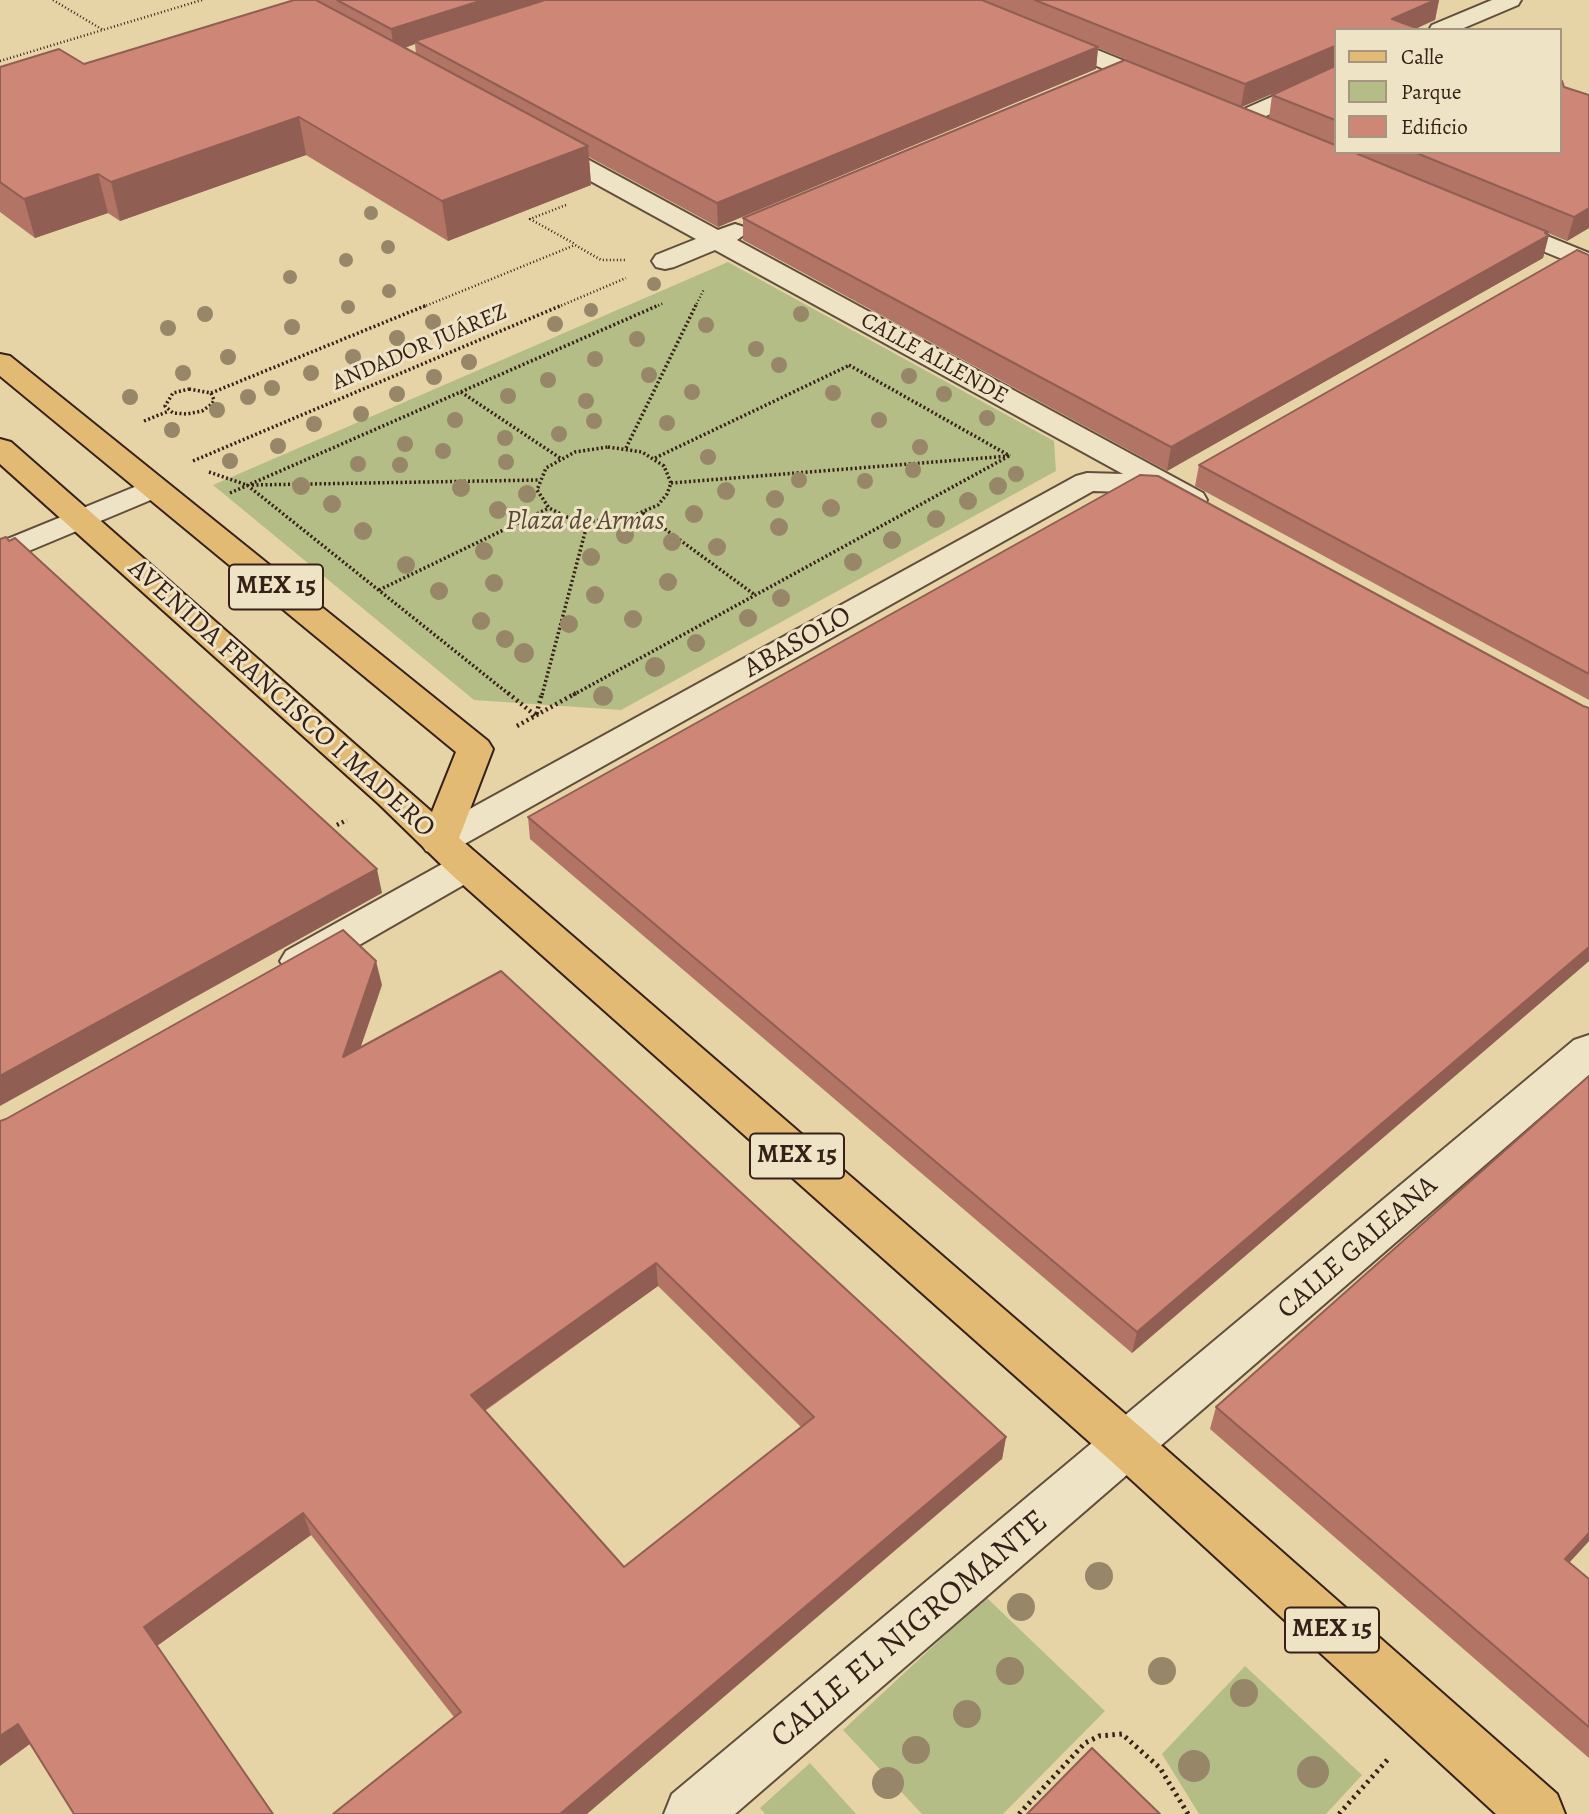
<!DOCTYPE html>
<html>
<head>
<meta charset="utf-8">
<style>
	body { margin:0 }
	#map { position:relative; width:1589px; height:1814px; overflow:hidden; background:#e6d4a7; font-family:Alegreya,serif }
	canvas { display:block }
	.legend { position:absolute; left:1334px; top:28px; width:228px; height:126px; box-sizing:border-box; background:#efe3c6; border:2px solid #a59581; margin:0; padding:9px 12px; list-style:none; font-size:21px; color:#362119 }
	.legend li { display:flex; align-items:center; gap:14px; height:35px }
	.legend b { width:35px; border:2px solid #a59581 }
</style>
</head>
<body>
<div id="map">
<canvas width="1589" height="1814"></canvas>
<ul class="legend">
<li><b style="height:9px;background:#e3ba74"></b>Calle</li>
<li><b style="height:19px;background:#b5bd87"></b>Parque</li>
<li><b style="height:19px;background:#ce8776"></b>Edificio</li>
</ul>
</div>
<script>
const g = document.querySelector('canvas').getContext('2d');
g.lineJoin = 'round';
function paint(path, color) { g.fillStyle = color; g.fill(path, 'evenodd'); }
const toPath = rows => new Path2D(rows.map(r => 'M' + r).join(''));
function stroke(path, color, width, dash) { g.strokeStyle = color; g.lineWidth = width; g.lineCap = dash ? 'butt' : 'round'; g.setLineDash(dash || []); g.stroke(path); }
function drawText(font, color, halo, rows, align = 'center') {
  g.font = font + ' Alegreya,serif'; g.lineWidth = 6; g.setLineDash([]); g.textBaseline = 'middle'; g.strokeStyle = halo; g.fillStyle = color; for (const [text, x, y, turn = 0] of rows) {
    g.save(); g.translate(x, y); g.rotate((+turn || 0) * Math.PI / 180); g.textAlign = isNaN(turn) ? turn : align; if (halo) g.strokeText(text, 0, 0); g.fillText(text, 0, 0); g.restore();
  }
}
const green = toPath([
	[728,262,1054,441,1056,471,621,710,474,700,213,485],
	[986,1597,1105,1711,1003,1814,922,1814,843,1730],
	[1245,1666,1362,1775,1326,1814,1199,1814,1162,1754],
	[810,1763,856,1814,765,1814,760,1808]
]);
const pathFar3 = toPath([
	[53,0,103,30],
	[0,61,202,0],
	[566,205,530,219,575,244],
	[423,307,575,245,601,260,626,260],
	[558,307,626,278],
	[655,307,664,303],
	[695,307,704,289]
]);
const pathFar2 = toPath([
	[849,365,1010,456],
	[189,389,211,393,214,400,212,404,202,411,187,414,173,413,165,406,173,393,189,389],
	[461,392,560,458],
	[211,393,427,305],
	[144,421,169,411],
	[608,447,642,452,664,466,671,483,667,494,658,505,626,519,588,521,567,517,549,508,537,490,546,468,575,452,608,447],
	[626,448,696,305],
	[655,458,850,365],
	[193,461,562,305],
	[209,472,247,485,510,695],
	[671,483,1009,456],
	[252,485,539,480],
	[230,493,659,305],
	[643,513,755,595],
	[379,590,549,508],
	[542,695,588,521],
	[573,695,1009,456]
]);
const pathFar1 = toPath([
	[508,693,536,716,542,693],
	[517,726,576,693],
	[337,825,347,820]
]);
const path = toPath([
	[1019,1814,1085,1743,1099,1736,1122,1734,1160,1768,1188,1814],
	[1339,1814,1389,1758]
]);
const minor = toPath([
	[944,0,974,0,1169,79,1172,84,1169,89,1153,89,947,5,944,0],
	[1492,0,1521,0,1518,5,1459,30,1429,30,1432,25,1492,0],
	[1335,69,1335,84,1251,123,1235,123,1231,118,1235,113,1335,69],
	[545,139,554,141,718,230,735,224,744,227,748,232,737,240,1203,493,1207,500,1203,507,1192,509,1157,493,1093,491,452,851,439,855,426,851,420,842,426,833,1076,476,1087,473,1123,474,715,250,674,267,665,269,656,267,652,261,656,255,696,239,536,151,533,146,536,141,545,139],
	[1498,216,1589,253,1589,270,1489,229,1485,224,1489,219,1498,216],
	[154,479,165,482,169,488,165,494,0,563,0,542,154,479],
	[466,854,479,858,485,867,479,876,314,971,300,975,286,971,280,961,286,951,453,858,466,854],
	[1589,1035,1589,1075,735,1814,664,1814,672,1794,1574,1040,1589,1035]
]);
const major = toPath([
	[0,354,10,356,488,741,493,749,459,838,1145,1431,1557,1794,1565,1814,1496,1814,1111,1461,453,876,379,804,0,464,0,439,11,442,432,812,456,752,0,376,0,354]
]);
const trees = [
	[371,213,7],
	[388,247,7],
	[346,260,7],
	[290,277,7],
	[654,284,7],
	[389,291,7],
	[348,307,7],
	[591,310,7],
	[205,314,8],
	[801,314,8],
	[433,322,8],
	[555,324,8],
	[706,325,8],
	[292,327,8],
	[168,328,8],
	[397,338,8],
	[637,339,8],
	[756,349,8],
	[228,357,8],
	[353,357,8],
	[595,359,8],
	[469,362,8],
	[779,365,8],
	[183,373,8],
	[311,373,8],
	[649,375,8],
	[909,376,8],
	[434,377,8],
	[548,380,8],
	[272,388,8],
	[692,392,8],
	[833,393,8],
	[397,394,8],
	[944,394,8],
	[508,396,8],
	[130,397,8],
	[248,397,8],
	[586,401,8],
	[217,410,8],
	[361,414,8],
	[987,418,8],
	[455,420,8],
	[879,420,8],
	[594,421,8],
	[667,423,8],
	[314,424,8],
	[172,430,8],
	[559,434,8],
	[505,438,8],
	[405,444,8],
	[278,446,8],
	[920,447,8],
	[443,451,8],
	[708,457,8],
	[230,461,8],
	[506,462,8],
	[358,464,8],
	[400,465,8],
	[913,470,8],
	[1016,474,8],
	[799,480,8],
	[865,481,8],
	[301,486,9],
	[998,486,9],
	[461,488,9],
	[726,491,9],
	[527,494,9],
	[775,499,9],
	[968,501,9],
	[332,504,9],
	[831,508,9],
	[498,510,9],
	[694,514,9],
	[936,519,9],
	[779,527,9],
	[363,531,9],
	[625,535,9],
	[892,540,9],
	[672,542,9],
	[717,547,9],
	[484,551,9],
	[591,557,9],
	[853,562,9],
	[406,565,9],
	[668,582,9],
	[494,583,9],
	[439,591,9],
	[595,595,9],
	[781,598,9],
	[748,618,9],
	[633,619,9],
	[481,621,9],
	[569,624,9],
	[505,639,9],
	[696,643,9],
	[524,653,10],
	[655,667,10],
	[603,696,10],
	[1099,1576,14],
	[1021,1607,14],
	[1010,1671,14],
	[1162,1671,14],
	[1244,1693,14],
	[967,1714,14],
	[916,1750,14],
	[1194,1766,16],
	[1313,1772,16],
	[888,1783,16]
];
const wall = toPath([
	[294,0,1439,0,1435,20,1335,30,1335,152,1559,152,1564,87,1589,95,1589,228,1567,241,1548,233,1543,258,1167,471,743,240,743,218,1144,67,1098,48,1096,69,718,227,589,157,591,185,448,241,306,155,120,221,108,213,35,238,0,212,0,67,84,64],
	[415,44,416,54,405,48],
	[1323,72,1272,95,1269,118,1242,107],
	[1589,255,1589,700,1195,486,1199,465],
	[1583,706,1589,708,1589,961,1132,1353,530,839,528,817],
	[382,985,360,1048,1006,1437,1002,1459,454,1717,311,1535,157,1646,74,1814],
	[658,1286,801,1427,624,1567,485,1411],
	[1589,1076,1589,1541,1569,1563,1589,1579,1589,1758,1210,1429,1216,1407]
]);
const shadedWall = toPath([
	[483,0,552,0,415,41,415,44,394,51,391,29],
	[1435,0,1439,0,1435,20,1413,30,1392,19],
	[1335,46,1335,67,1241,107,1245,84],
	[1098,47,1096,69,718,227,717,203],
	[299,117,306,155,120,221,111,182],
	[588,146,591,185,448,241,442,201],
	[98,174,108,213,35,238,24,199],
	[1589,208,1589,228,1567,241,1574,217],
	[1548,232,1547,237,1549,235,1543,258,1167,471,1171,447],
	[377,869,382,893,0,1106,0,1076],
	[1589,947,1589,961,1132,1353,1137,1332],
	[376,961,382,985,349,1081,343,1057],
	[656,1263,658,1286,475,1417,471,1395],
	[1006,1437,1002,1459,587,1814,560,1814],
	[303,1513,311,1535,154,1648,144,1627],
	[1589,1533,1589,1541,1553,1580,1565,1559],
	[18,1724,30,1744,0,1766,0,1736]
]);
const building = toPath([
	[294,0,316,0,588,146,442,201,299,117,111,182,98,174,24,199,0,182,0,67,59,49,84,64,294,0],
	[337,0,483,0,391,29,337,0],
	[545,0,982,0,1098,47,717,203,415,41,545,0],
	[1035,0,1435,0,1392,19,1422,30,1335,30,1335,46,1245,84,1035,0],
	[1125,60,1335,145,1335,152,1353,152,1548,232,1545,233,1549,235,1171,447,743,218,1125,60],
	[1335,66,1335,120,1272,95,1335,66],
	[1559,80,1562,81,1564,87,1589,95,1589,208,1574,217,1414,152,1559,152,1559,80],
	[1577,250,1589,255,1589,674,1199,465,1577,250],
	[1140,475,1158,476,1583,706,1589,708,1589,947,1137,1332,528,817,1140,475],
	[6,537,9,541,15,538,377,869,0,1076,0,539,6,537],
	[343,930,376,961,343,1057,501,971,1006,1437,560,1814,333,1814,461,1712,303,1513,144,1627,273,1814,74,1814,18,1724,0,1736,0,1121,6,1119,343,930],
	[656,1263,814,1417,624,1567,471,1395,656,1263],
	[1589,1076,1589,1533,1565,1559,1589,1579,1589,1727,1216,1407,1589,1076],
	[1092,1748,1160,1814,1027,1814,1092,1748]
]);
const farStreetnames = [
	["ANDADOR JUÁREZ",420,348,-23],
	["CALLE ALLENDE",934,359,29]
];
const shields = [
	[276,587,94],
	[797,1156,94],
	[1332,1630,94]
];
const shieldNames = [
	["MEX 15",276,587],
	["MEX 15",797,1156],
	["MEX 15",1332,1630]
];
const parkNames = [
	["Plaza de Armas",585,522]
];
const streetNames = [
	["ABASOLO",798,643,-29],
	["AVENIDA FRANCISCO I MADERO",281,699,42],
	["CALLE GALEANA",1358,1248,-41]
];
const nearStreetnames = [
	["CALLE EL NIGROMANTE",910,1630,-40]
];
paint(green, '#b5bd87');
stroke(minor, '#624e3c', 4);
stroke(major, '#362119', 4);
stroke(pathFar3, '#362119', 2.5, [1, 2.5]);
stroke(pathFar2, '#362119', 3.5, [2, 2.5]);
stroke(pathFar1, '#362119', 4.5, [2, 3.5]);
stroke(path, '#362119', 5, [2.5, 4.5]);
paint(minor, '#efe3c6');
paint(major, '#e3ba74');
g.fillStyle = '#978768';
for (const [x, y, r] of trees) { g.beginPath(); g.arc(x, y, r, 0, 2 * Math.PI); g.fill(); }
paint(wall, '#b17465');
paint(shadedWall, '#905e53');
paint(building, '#ce8776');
stroke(building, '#905e53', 2);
drawText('23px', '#362119', '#efe3c6', farStreetnames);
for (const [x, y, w] of shields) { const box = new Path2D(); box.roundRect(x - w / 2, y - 22.5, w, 45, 5); g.fillStyle = '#efe3c6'; g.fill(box); stroke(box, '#362119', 2); }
drawText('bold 26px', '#362119', null, shieldNames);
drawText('italic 28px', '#564834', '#efe3c6', parkNames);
drawText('28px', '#362119', '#efe3c6', streetNames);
drawText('33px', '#362119', '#efe3c6', nearStreetnames);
</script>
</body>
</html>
